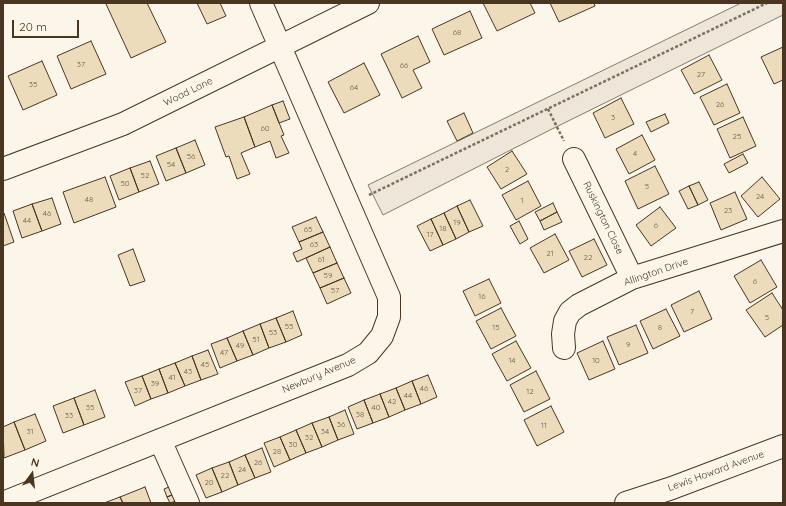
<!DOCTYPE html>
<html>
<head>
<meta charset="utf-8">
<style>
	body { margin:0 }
	#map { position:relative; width:786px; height:506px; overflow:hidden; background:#fbf6e9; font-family:Quicksand,sans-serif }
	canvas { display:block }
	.frame { position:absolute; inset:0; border:4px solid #4a3520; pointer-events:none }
	.north { position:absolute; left:12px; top:454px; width:40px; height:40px; -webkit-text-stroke:3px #fbf6e9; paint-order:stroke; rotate:15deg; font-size:11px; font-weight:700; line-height:16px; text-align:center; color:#4a3520 }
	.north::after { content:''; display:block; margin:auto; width:14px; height:18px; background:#4a3520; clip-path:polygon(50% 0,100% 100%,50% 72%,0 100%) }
	.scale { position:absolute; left:12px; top:20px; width:67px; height:18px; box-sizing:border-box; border:2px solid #4a3520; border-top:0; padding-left:5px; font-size:12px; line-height:14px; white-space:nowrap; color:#4a3520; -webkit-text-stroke:3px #fbf6e9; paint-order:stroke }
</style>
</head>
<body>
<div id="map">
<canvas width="786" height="506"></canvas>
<div class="frame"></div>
<div class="north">N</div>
<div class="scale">20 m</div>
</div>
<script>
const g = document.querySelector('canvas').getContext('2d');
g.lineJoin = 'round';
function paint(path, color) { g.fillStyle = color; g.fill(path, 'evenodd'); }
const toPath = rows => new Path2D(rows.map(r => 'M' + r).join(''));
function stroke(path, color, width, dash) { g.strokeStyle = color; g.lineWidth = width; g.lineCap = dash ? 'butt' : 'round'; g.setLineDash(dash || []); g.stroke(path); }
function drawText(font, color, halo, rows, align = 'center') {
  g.font = font + ' Quicksand,sans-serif'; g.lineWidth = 3; g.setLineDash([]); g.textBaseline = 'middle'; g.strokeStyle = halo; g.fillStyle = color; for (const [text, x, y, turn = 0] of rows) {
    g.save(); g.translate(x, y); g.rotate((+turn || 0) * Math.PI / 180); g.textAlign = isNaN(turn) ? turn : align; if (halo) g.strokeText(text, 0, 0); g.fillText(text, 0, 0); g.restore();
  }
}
const green = toPath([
	[741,3,783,3,783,15,552,129,383,215,368,185,741,3]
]);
const building = toPath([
	[109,3,147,3,166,42,131,58,106,4,109,3],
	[197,3,220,3,226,16,207,24,197,3],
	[483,3,530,3,535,13,497,31,483,3],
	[550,3,594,3,595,6,559,22,550,3],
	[470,11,482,38,444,55,432,29,470,11],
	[418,36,430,62,413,70,422,88,402,98,381,54,418,36],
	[91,41,106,74,71,89,57,56,91,41],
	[783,47,783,80,774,84,761,57,783,47],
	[709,55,722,80,694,94,681,70,709,55],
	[42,61,57,95,23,110,8,76,42,61],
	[364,63,380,95,344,113,328,82,364,63],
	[727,84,740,113,714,125,700,97,727,84],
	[621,98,634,124,605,138,593,113,621,98],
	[283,101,290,119,279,123,272,105,283,101],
	[272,105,284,135,281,136,289,153,276,158,270,141,255,147,244,117,272,105],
	[464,113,473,133,457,141,447,121,464,113],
	[665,114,669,123,651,132,646,122,665,114],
	[244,117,255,147,241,153,250,174,237,179,229,156,226,157,215,127,244,117],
	[743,117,756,146,730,158,717,129,743,117],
	[642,135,655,160,629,174,616,149,642,135],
	[195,140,205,165,186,173,176,148,195,140],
	[176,148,186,173,166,181,156,156,176,148],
	[512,151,527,174,501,189,487,167,512,151],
	[743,154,748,163,729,173,724,164,743,154],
	[150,161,159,184,139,192,130,168,150,161],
	[655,166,669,194,638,209,625,181,655,166],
	[130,168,139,192,119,200,110,176,130,168],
	[105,177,116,207,74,223,63,192,105,177],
	[762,177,780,199,758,217,741,196,762,177],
	[528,181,541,206,516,220,502,195,528,181],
	[699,182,708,200,698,205,689,186,699,182],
	[689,186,698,205,688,209,679,191,689,186],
	[735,192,747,219,721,230,710,203,735,192],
	[52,198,61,224,42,231,32,204,52,198],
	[470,200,483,226,469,232,457,206,470,200],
	[553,203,557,212,540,221,535,212,553,203],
	[32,204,42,231,22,238,13,211,32,204],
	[457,206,469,232,456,239,444,213,457,206],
	[660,207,676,228,651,246,636,225,660,207],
	[557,212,562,222,544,230,540,221,557,212],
	[3,213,4,213,14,242,3,246,3,213],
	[444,213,456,239,443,245,431,219,444,213],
	[316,217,323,232,299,242,292,227,316,217],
	[431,219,443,245,430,251,417,226,431,219],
	[519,221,528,239,520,244,510,226,519,221],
	[323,232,330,247,297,262,293,253,302,249,299,242,323,232],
	[555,234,569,260,544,273,530,248,555,234],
	[594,239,607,265,582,277,569,251,594,239],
	[330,247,337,263,313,273,306,258,330,247],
	[133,249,145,281,130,286,118,255,133,249],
	[761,260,777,287,750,303,734,276,761,260],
	[337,263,344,278,320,288,313,273,337,263],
	[344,278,351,293,327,304,320,288,344,278],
	[489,279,501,303,475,316,463,291,489,279],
	[699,291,712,319,684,332,671,305,699,291],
	[772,293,783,310,783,325,765,337,746,310,772,293],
	[501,308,516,336,491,349,476,321,501,308],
	[666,309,680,336,653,349,640,321,666,309],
	[293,311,302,335,286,342,276,318,293,311],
	[276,318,286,342,269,348,260,324,276,318],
	[260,324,269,348,253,355,243,331,260,324],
	[636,325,648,353,619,365,607,337,636,325],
	[243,331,253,355,237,361,227,338,243,331],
	[227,338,237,361,220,368,211,344,227,338],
	[516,341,531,368,507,381,492,354,516,341],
	[603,341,615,369,589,380,577,353,603,341],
	[208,350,218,374,201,380,192,356,208,350],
	[192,356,201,380,185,386,175,363,192,356],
	[175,363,185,386,168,393,159,369,175,363],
	[159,369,168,393,151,399,142,376,159,369],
	[536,371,550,399,524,412,510,385,536,371],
	[428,375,437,397,421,404,412,381,428,375],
	[142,376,151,399,135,406,125,382,142,376],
	[412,381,421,404,405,410,396,388,412,381],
	[396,388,405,410,389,417,380,394,396,388],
	[95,390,105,417,84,425,74,398,95,390],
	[380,394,389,417,373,423,364,400,380,394],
	[74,398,84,425,63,433,53,406,74,398],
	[364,400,373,423,357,429,348,407,364,400],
	[551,406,564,432,537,446,524,420,551,406],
	[345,410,354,434,338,440,329,417,345,410],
	[35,414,46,441,25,450,14,422,35,414],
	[329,417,338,440,322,447,312,423,329,417],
	[14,422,25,450,4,458,3,427,14,422],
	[312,423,322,447,306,453,296,430,312,423],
	[296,430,306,453,290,460,280,437,296,430],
	[280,437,290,460,274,467,264,443,280,437],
	[262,448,271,472,255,478,245,455,262,448],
	[245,455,255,478,238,485,229,462,245,455],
	[229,462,238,485,222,492,212,468,229,462],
	[212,468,222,492,206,498,196,475,212,468],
	[179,483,182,491,167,497,164,489,179,483],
	[145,487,151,503,123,503,120,497,145,487],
	[182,491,185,498,170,503,167,497,182,491],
	[120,497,123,503,104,503,120,497]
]);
const path = toPath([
	[548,109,564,141],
	[369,195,767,3]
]);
const minor = toPath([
	[574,159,632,278],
	[3,169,123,124,368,3],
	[564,348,563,334,565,321,570,312,579,305,632,278,783,231],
	[160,440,188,503],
	[3,503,348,365,368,353,382,336,389,317,389,297,261,3],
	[626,503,672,488,783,446]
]);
const numberNames = [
	["68",457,33],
	["37",81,65],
	["66",404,66],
	["27",701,75],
	["35",33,85],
	["64",354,88],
	["26",720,105],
	["3",613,118],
	["60",265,129],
	["25",737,137],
	["4",635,154],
	["56",191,157],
	["54",171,165],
	["2",507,170],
	["52",145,176],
	["50",125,184],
	["5",647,187],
	["24",760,197],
	["48",89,200],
	["1",522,201],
	["23",728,211],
	["46",47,214],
	["44",27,221],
	["19",457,223],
	["6",656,226],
	["18",443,229],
	["65",308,230],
	["17",430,235],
	["63",314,245],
	["21",550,254],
	["22",588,258],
	["61",321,260],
	["59",328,276],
	["6",755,282],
	["57",335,291],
	["16",482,297],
	["7",692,312],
	["5",767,318],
	["55",289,327],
	["15",496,328],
	["8",660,328],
	["53",273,333],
	["51",256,340],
	["9",628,345],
	["49",240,346],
	["47",224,353],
	["14",512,361],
	["10",596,361],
	["45",205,365],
	["43",188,372],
	["41",172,378],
	["39",155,384],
	["46",424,389],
	["37",138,391],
	["12",530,392],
	["44",408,396],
	["42",392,402],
	["35",90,408],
	["40",376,408],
	["38",360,415],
	["33",69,416],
	["36",341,425],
	["11",544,426],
	["31",30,432],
	["34",325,432],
	["32",309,438],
	["30",293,445],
	["28",277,452],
	["26",258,463],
	["24",242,470],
	["22",225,476],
	["20",209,483]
];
const streetNames = [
	["Woad Lane",188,92,-26],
	["Ruskington Close",603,218,64],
	["Allington Drive",656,272,-19],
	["Newbury Avenue",319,375,-23],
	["Lewis Howard Avenue",716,471,-20]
];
paint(green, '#ede6d9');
stroke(green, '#887966', 1);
paint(building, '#ecdcbc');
stroke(building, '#4a3520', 1);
stroke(minor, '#4a3520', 24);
stroke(path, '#7f6f5c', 2.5, [3, 2]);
stroke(minor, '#fbf6e9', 22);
drawText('8px', '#725f47', null, numberNames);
drawText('10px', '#4a3520', '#fbf6e9', streetNames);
</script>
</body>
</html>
